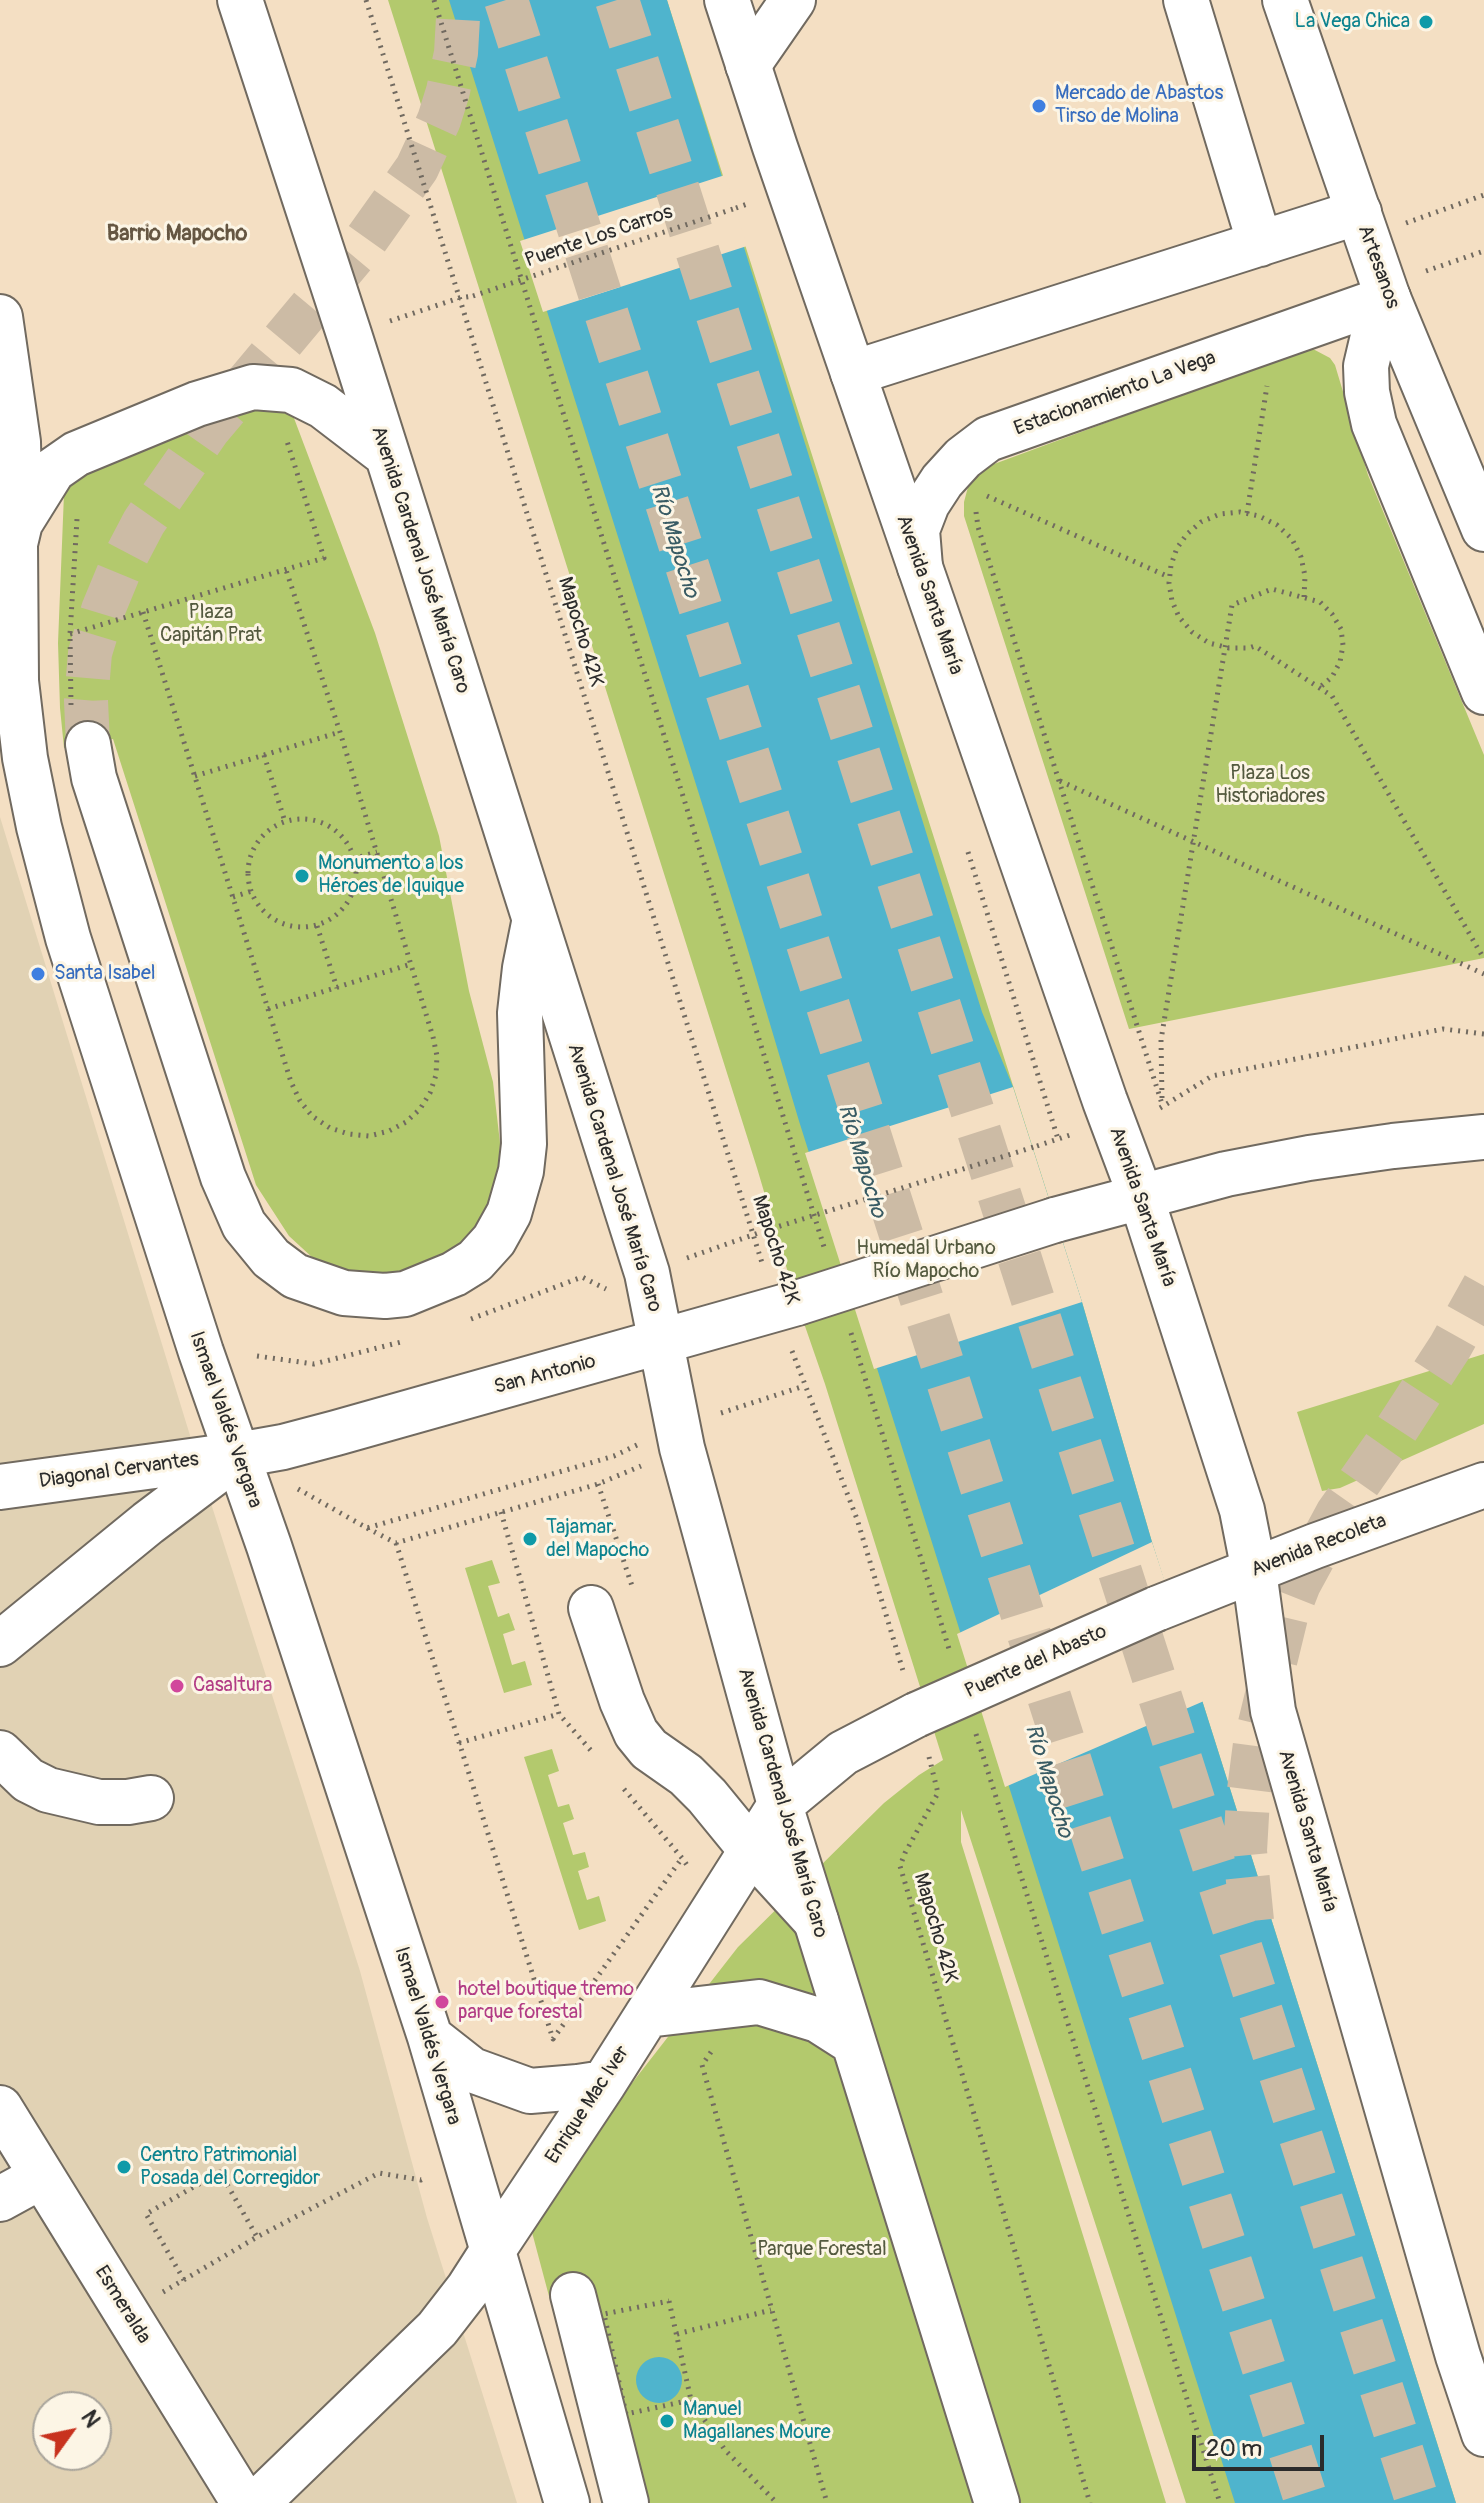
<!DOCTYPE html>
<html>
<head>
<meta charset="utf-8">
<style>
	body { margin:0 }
	#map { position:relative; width:1484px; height:2503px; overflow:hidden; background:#f4dfc3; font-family:Pangolin,sans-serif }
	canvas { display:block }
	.north { position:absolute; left:32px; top:2391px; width:80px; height:80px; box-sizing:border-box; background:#fcf5e5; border:2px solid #a8a49b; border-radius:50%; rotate:57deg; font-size:22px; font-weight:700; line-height:32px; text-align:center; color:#2b2b2b }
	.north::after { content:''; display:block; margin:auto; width:28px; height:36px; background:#c8321e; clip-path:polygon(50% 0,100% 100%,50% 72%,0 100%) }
	.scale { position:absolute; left:1192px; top:2435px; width:132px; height:36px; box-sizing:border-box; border:4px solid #2b2b2b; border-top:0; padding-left:10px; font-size:24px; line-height:28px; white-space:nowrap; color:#2b2b2b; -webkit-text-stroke:6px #fcf5e5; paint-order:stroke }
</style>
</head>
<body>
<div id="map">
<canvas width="1484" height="2503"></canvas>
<div class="north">N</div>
<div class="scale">20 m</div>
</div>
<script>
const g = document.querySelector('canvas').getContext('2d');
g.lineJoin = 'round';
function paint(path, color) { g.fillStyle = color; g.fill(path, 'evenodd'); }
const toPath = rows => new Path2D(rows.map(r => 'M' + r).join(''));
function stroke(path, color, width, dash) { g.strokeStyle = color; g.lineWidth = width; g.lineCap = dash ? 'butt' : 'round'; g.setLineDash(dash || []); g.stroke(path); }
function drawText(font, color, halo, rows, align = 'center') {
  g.font = font + ' Pangolin,sans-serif'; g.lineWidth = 6; g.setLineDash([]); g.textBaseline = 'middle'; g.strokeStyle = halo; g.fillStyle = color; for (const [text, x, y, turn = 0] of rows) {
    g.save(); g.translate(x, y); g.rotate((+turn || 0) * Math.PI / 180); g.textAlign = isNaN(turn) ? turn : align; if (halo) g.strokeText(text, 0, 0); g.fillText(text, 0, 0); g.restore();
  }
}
const built = toPath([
	[0,817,208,1494,360,1971,427,2218,517,2503,0,2503],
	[48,2407,96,2407,96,2455,48,2455]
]);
const green = toPath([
	[388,0,667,0,1082,1302,1152,1542,1456,2503,1186,2503,961,1810,961,1842,1166,2503,604,2503,529,2221,583,2146,738,1947,884,1803,919,1775,943,1760,825,1384,797,1303,757,1168],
	[1313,349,1330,358,1335,365,1368,475,1484,755,1484,958,1129,1029,964,516,964,502,968,487,976,476,986,467,1303,350],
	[280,381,375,633,439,836,469,991,493,1082,500,1143,498,1191,488,1218,450,1257,389,1278,348,1274,314,1259,289,1236,256,1185,113,739,64,748,60,708,58,643,65,469],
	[1484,1354,1484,1424,1340,1488,1322,1491,1297,1412],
	[492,1560,500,1583,488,1586,498,1617,509,1613,515,1630,503,1634,512,1665,525,1661,532,1685,504,1693,465,1568],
	[552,1749,559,1771,548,1775,558,1807,569,1804,574,1819,563,1823,573,1855,585,1852,589,1867,578,1871,587,1900,599,1896,606,1921,579,1930,524,1757]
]);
const water = toPath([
	[449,0,667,0,982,1012,1013,1087,1082,1302,1152,1542,1456,2503,1235,2503,799,1121,744,937],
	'636 2380a23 23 0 1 1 46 0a23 23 0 1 1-46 0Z'
]);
const pier = toPath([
	[725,175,747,246,543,312,520,241],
	[1013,1087,1082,1302,874,1369,805,1153],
	[1152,1542,1204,1701,1005,1787,957,1634]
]);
const highwayTunnel = toPath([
	[506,0,1307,2503],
	[617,0,1418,2503],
	[88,744,86,701,90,653,103,610,122,564,144,522,208,430,361,247,417,168,439,120,448,91,456,53,459,0],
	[1252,1921,1245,1851,1248,1798,1255,1744,1286,1617,1299,1584,1337,1514,1396,1430,1450,1347,1484,1286]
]);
const path = toPath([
	[366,0,763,1266],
	[434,0,824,1247],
	[736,208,750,203],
	[1406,223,1484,195],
	[1426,271,1484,251],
	[390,321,459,298,473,296],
	[987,496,1169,577],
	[976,512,978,527,1163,1107],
	[1247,513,1267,386],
	[1304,597,1305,576,1301,557,1292,539,1277,525,1259,516,1240,512,1220,514,1201,522,1187,534,1177,548,1171,565,1169,583,1172,601,1179,617,1192,632,1209,643,1229,648,1249,648,1255,646,1332,696,1484,959],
	[143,612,291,1082,300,1101,312,1116,330,1128,349,1134,369,1136,389,1131,406,1122,420,1109,430,1093,436,1075,437,1056,433,1037,340,732,286,570],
	[70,634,324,558,286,438],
	[71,705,70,634,77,519],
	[264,755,285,822],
	[195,776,340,732],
	[1060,781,1484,974],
	'248 873a54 54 0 1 1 108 0a54 54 0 1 1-108 0Z',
	[968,852,1058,1139],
	[353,859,377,852],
	[233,897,252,891],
	[317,926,337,988],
	[268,1009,411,964],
	[1162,1098,1161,1040,1232,605,1272,589,1320,602,1332,614,1341,629,1343,645,1340,662,1332,677,1319,688],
	[1160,1108,1212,1076,1443,1029,1484,1034],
	[1037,1146,1070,1135],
	[687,1258,764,1231],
	[471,1319,582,1277,606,1289],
	[851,1333,950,1652],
	[792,1351,857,1519,904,1674],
	[257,1356,314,1364,401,1342],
	[721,1413,804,1386],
	[598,1484,632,1586],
	[298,1489,367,1528,614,1456,637,1445],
	[501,1512,559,1714,594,1754],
	[367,1528,396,1543,598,1484,641,1466],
	[396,1543,553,2039,682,1858],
	[976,1734,1220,2503],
	[459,1743,559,1714],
	[929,1757,938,1793,905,1853,900,1866,1090,2503],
	[624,1789,682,1858,689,1868],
	[711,2052,702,2065,827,2503],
	[184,2280,146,2214,220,2172,257,2237],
	[163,2292,257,2237,379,2173,421,2180,425,2178],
	[669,2301,691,2400,626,2414,604,2314,669,2301],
	[677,2334,771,2310],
	[691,2400,725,2450,777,2503]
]);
const minor = toPath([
	[1186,0,1260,244],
	[748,65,793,0],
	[853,373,1359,212],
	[920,567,917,530,927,504,942,481,963,458,988,439,1388,298],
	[0,1487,235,1455],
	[591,1608,622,1701,636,1733,649,1749,686,1775,707,1796,752,1851,816,1921],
	[0,1644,148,1523,238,1455],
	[0,1753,28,1780,48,1790,99,1802,128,1802,151,1798],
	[0,2108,244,2503],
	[0,2199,42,2176],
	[573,2295,626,2503],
	[257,2503,437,2329,468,2289,493,2250]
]);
const major = toPath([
	[240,0,349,334,647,1273,682,1448,780,1805,997,2503],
	[727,0,775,147,920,567,1105,1101,1141,1197,1242,1510,1254,1571,1273,1711,1458,2356,1484,2434],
	[1285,0,1388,298,1484,529],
	[0,317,18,442,20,523,15,544,16,681,25,758,39,827,68,938,201,1352,269,1546,430,2037,567,2503],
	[20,523,53,470,76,454,197,404,253,387,291,390,323,406,387,455],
	[1055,1220,1226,1174,1309,1158,1393,1146,1484,1137],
	[238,1455,283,1447,336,1433,797,1303],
	[1156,1609,1315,1546,1484,1485],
	[647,2015,759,2002,818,2020,854,2043],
	[430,2037,472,2070,530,2091,578,2087,604,2083],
	[493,2250,604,2083,780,1805,843,1753,916,1715]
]);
const highway = toPath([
	[1388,298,1377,319,1366,366,1367,392,1374,424,1484,692],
	[88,744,94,778,223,1177,244,1225,271,1258,295,1276,344,1293,385,1296,405,1294,454,1274,475,1261,494,1240,509,1213,521,1171,524,1144,520,1013,525,968,534,923]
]);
const pathBridge = toPath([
	[473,296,736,208],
	[764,1231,1037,1146]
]);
const majorBridge = toPath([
	[797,1303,1055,1220],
	[916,1715,1156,1609]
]);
const markers = [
	[1426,22,8,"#0f9aa8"],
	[1039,106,8,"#3f7fe0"],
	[302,876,8,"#0f9aa8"],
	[38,974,8,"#3f7fe0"],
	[530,1539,8,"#0f9aa8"],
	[177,1686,8,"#d1479c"],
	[442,2002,8,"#d1479c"],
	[124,2167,8,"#0f9aa8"],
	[667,2421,8,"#0f9aa8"]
];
const cultureNames = [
	["La Vega Chica",1410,22,"right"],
	["Monumento a los",318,864],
	["Héroes de Iquique",318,887],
	["Tajamar",546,1528],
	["del Mapocho",546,1551],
	["Centro Patrimonial",140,2156],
	["Posada del Corregidor",140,2179],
	["Manuel",683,2410],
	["Magallanes Moure",683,2433]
];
const shopNames = [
	["Mercado de Abastos",1055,94],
	["Tirso de Molina",1055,117],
	["Santa Isabel",54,974]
];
const streetNames = [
	["Puente Los Carros",599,237,-19],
	["Artesanos",1378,267,70],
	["Estacionamiento La Vega",1115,394,-20],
	["Avenida Cardenal José María Caro",420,560,72],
	["Avenida Santa María",929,595,71],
	["Mapocho 42K",580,632,73],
	["Avenida Cardenal José María Caro",614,1178,73],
	["Avenida Santa María",1142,1207,71],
	["Mapocho 42K",775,1250,72],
	["San Antonio",545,1375,-15],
	["Ismael Valdés Vergara",225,1420,71],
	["Diagonal Cervantes",119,1471,-8],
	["Avenida Recoleta",1319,1546,-21],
	["Puente del Abasto",1036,1662,-24],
	["Avenida Cardenal José María Caro",782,1803,74],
	["Avenida Santa María",1307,1831,74],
	["Mapocho 42K",935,1928,74],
	["Ismael Valdés Vergara",427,2036,73],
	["Enrique Mac Iver",588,2105,-57],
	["Esmeralda",122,2305,58]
];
const parkNames = [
	["Plaza",211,613],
	["Capitán Prat",211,636],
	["Plaza Los",1270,774],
	["Historiadores",1270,797],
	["Humedal Urbano",926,1249],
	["Río Mapocho",926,1272],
	["Parque Forestal",822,2250]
];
const hotelNames = [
	["Casaltura",193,1686],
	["hotel boutique tremo",458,1990],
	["parque forestal",458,2013]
];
const neighbourhoodNames = [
	["Barrio Mapocho",177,234]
];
const waterNames = [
	["Río Mapocho",674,541,73],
	["Río Mapocho",861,1161,73],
	["Río Mapocho",1048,1781,73]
];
paint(built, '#e1d2b4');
paint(green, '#b3c96d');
paint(water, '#4fb4cd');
paint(pier, '#f4dfc3');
stroke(highwayTunnel, '#ccbba5', 44, [44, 22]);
stroke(minor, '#716a60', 48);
stroke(major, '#716a60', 48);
stroke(highway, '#716a60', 48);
stroke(path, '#716a60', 5, [2, 6]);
stroke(minor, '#fff', 44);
stroke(major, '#fff', 44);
stroke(highway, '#fff', 44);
stroke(majorBridge, '#716a60', 48, []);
stroke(pathBridge, '#716a60', 5, [2, 6]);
stroke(majorBridge, '#fff', 44);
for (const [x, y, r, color] of markers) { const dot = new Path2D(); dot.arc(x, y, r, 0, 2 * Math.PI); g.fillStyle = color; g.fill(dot); stroke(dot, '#fcf5e5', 3); }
drawText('20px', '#0d838f', '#fcf5e5', cultureNames, 'left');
drawText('20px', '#366cbe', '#fcf5e5', shopNames, 'left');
drawText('20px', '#2b2b2b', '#fcf5e5', streetNames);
drawText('20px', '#545a3f', '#fcf5e5', parkNames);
drawText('20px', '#b23c85', '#fcf5e5', hotelNames, 'left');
drawText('bold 22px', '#655642', '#fcf5e5', neighbourhoodNames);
drawText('italic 22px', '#385b64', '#fcf5e5', waterNames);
</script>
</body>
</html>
